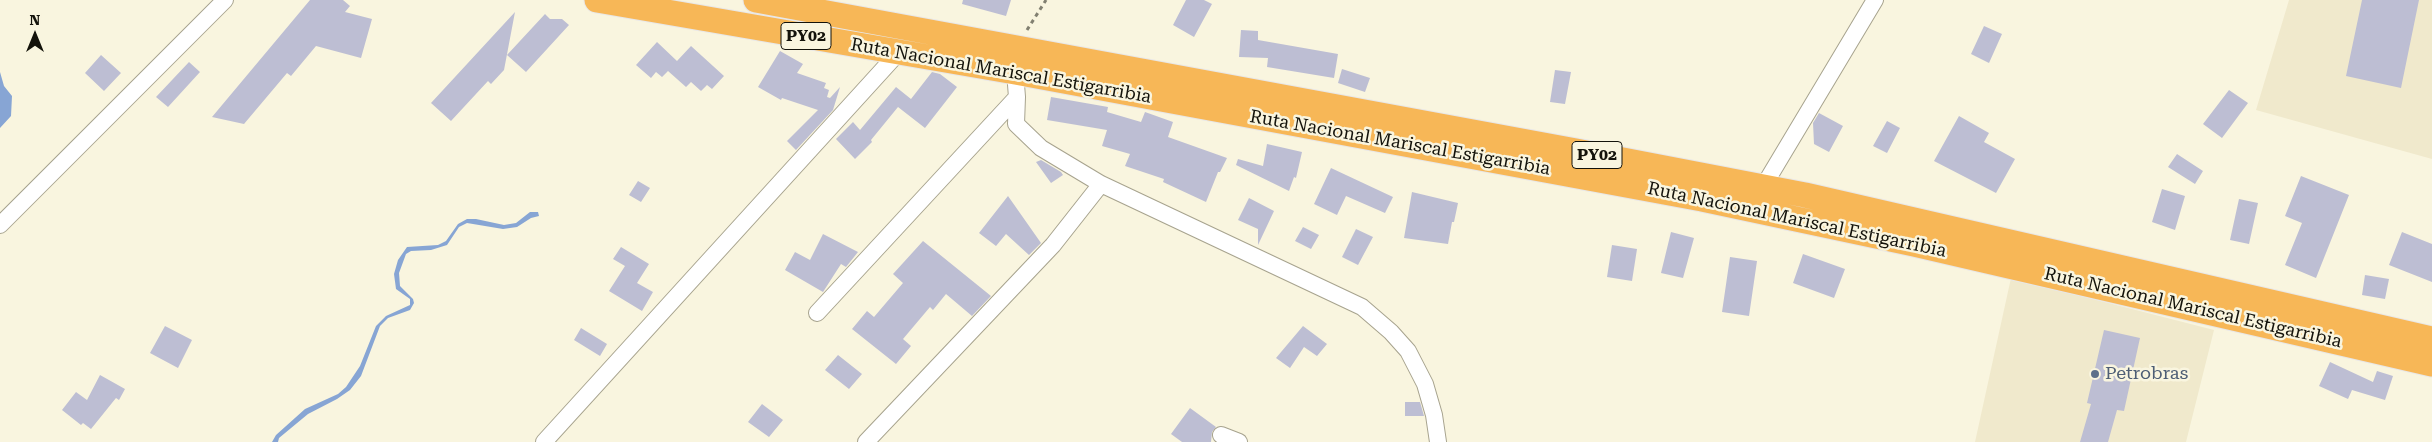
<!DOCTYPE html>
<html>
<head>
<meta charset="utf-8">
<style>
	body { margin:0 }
	#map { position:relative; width:2432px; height:442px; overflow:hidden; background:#f9f5df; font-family:"Roboto Serif",serif }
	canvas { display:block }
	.north { position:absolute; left:10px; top:10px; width:50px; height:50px; -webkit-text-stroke:4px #f9f5df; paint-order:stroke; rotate:0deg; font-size:14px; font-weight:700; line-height:20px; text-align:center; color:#14130b }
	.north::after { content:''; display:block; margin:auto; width:18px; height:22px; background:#14130b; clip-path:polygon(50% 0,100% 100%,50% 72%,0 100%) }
</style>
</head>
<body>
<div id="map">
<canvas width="2432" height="442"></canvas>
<div class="north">N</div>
</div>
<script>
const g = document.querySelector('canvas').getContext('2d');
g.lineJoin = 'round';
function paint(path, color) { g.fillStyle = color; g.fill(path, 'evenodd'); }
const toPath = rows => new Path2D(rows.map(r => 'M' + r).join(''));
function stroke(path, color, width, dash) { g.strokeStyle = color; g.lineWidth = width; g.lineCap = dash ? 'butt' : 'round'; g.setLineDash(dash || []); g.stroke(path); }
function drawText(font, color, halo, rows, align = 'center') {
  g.font = font + ' "Roboto Serif",serif'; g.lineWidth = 5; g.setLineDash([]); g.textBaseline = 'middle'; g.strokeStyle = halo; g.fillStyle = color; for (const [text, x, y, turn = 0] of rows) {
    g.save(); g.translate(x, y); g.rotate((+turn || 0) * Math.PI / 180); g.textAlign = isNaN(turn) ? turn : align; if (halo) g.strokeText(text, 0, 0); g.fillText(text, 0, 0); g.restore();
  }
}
const built = toPath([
	[2289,0,2432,0,2432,159,2256,110],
	[2011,278,2214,330,2186,442,1975,442]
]);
const water = toPath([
	[0,72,4,86,12,96,11,116,0,128],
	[530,212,538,212,539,216,531,218,517,227,503,229,467,223,459,227,447,245,431,250,411,251,406,254,399,273,400,286,413,299,414,303,410,310,388,318,380,326,361,376,350,390,337,399,308,414,279,438,278,442,272,442,276,435,305,409,338,394,346,387,360,366,376,326,386,316,410,305,410,299,396,289,394,274,398,260,407,247,438,245,446,241,458,224,467,219,476,219,504,225,516,223]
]);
const building = toPath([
	[310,0,343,0,350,6,345,12,372,19,361,58,316,46,291,76,287,73,244,124,212,117],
	[963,0,1011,0,1006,16,962,4],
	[1186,0,1204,0,1212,4,1194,37,1173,25],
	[2362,0,2419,0,2401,88,2346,76],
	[515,12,504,70,491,84,488,81,451,121,431,103],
	[545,14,550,19,562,19,569,25,526,72,507,55],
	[1984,26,2002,34,1989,63,1971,54],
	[1241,30,1258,31,1258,40,1338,54,1334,78,1267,67,1268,58,1239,57],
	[657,42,677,61,691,46,724,76,712,89,707,85,701,91,691,82,686,87,668,71,662,77,656,72,651,78,636,65],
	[780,51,803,64,797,73,826,83,824,88,829,90,827,97,830,98,840,87,833,110,796,150,787,141,818,110,782,98,781,100,758,87],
	[101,55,121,73,104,91,85,73],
	[189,62,200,72,168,107,156,97],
	[1342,69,1370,78,1365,92,1338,83],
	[1555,70,1571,72,1565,104,1550,102],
	[932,72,940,74,957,87,925,128,898,107,871,140,872,142,855,159,836,139,853,122,860,130,896,87,911,99],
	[2229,90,2248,103,2222,138,2203,124],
	[1051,97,1108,107,1107,112,1141,122,1145,112,1173,122,1168,137,1227,158,1220,172,1218,172,1206,202,1163,182,1164,179,1125,166,1130,154,1102,146,1107,130,1047,120],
	[1819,113,1843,126,1829,152,1814,144,1813,123],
	[1959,116,1989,133,1984,142,2015,159,1996,193,1934,161],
	[1887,121,1900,128,1887,153,1873,146],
	[1267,144,1302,152,1296,178,1294,177,1289,191,1236,165,1238,159,1263,166],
	[2177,154,2203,171,2195,184,2168,167],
	[1041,160,1061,172,1063,175,1051,183,1036,162],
	[1331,168,1393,197,1385,213,1346,196,1337,215,1314,204],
	[2301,176,2349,195,2316,278,2285,265,2302,223,2285,216],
	[638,181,650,188,641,202,629,195],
	[2162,189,2185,196,2175,230,2152,222],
	[1412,192,1458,203,1454,222,1452,222,1448,244,1404,238],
	[1008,196,1041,243,1029,255,1006,234,996,246,979,233],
	[1249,198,1274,211,1258,245,1258,229,1238,220],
	[2239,199,2258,203,2249,244,2230,240],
	[1303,227,1319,235,1311,249,1295,241],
	[1356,229,1373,237,1358,265,1342,257],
	[1671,232,1694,238,1683,278,1661,273],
	[2402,232,2432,244,2432,282,2389,265],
	[823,234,858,252,846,267,841,264,823,292,785,270,795,252,810,260],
	[923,241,991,296,972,316,946,294,933,310,930,307,903,339,911,346,896,364,852,329,867,311,874,317,903,283,893,274],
	[1612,245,1637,249,1632,281,1607,277],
	[621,247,649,264,637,283,653,292,642,311,609,291,625,266,613,259],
	[1803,254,1845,269,1834,298,1793,283],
	[1730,257,1757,261,1749,316,1722,312],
	[2365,275,2389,279,2385,299,2362,295],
	[165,326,192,340,178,368,150,353],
	[1303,326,1327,344,1317,356,1304,347,1290,368,1276,358],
	[581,328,607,344,600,356,574,340],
	[2104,330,2140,338,2124,411,2117,410,2108,442,2080,442,2091,404,2087,403],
	[838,355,862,374,849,389,825,370],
	[2330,362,2373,382,2377,371,2393,376,2385,400,2352,390,2348,399,2319,386],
	[100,375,125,389,119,400,116,398,91,429,83,423,81,425,62,410,76,392,87,400],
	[1405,402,1420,402,1424,416,1405,416],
	[762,404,783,420,769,437,748,422],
	[1190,408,1216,427,1212,432,1211,442,1182,442,1171,434]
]);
const path = toPath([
	[1027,30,1046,0]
]);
const minor = toPath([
	[1015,72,1017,97,1016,124,1041,148,1101,184,1362,307,1391,332,1408,351,1425,384,1434,415,1438,442],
	[1763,187,1875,0],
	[0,225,225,0],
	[817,313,1017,97],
	[1221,435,1239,442],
	[544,442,898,53],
	[866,442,1053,245,1101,184]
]);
const highway = toPath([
	[597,0,1015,72,1702,199,1914,244,2432,364],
	[756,0,1576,151,1805,195,2432,339]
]);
const markers = [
	[2095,374,5,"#5c6f8a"]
];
const shields = [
	[806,36,50],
	[1597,155,50]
];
const shieldNames = [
	["PY02",806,36],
	["PY02",1597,155]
];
const streetNames = [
	["Ruta Nacional Mariscal Estigarribia",1001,71,10],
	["Ruta Nacional Mariscal Estigarribia",1400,143,10],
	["Ruta Nacional Mariscal Estigarribia",1797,220,12],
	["Ruta Nacional Mariscal Estigarribia",2193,308,13]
];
const serviceNames = [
	["Petrobras",2105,374]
];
paint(built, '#f0e9cc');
paint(water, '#87a5d4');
paint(building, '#bdbed3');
stroke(minor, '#a7a38e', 18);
stroke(highway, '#e8e7e7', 27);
stroke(path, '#828071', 3, [4, 4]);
stroke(minor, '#fff', 16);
stroke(highway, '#f7b757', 25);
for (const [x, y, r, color] of markers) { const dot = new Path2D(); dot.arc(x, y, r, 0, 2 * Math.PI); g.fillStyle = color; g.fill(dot); stroke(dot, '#f9f5df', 2); }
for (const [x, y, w] of shields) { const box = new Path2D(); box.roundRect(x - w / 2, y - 13.5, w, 27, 4); g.fillStyle = '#f9f5df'; g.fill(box); stroke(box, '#14130b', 1); }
drawText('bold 16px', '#14130b', null, shieldNames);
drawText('18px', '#14130b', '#f9f5df', streetNames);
drawText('18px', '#4e5e75', '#f9f5df', serviceNames, 'left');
</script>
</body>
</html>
